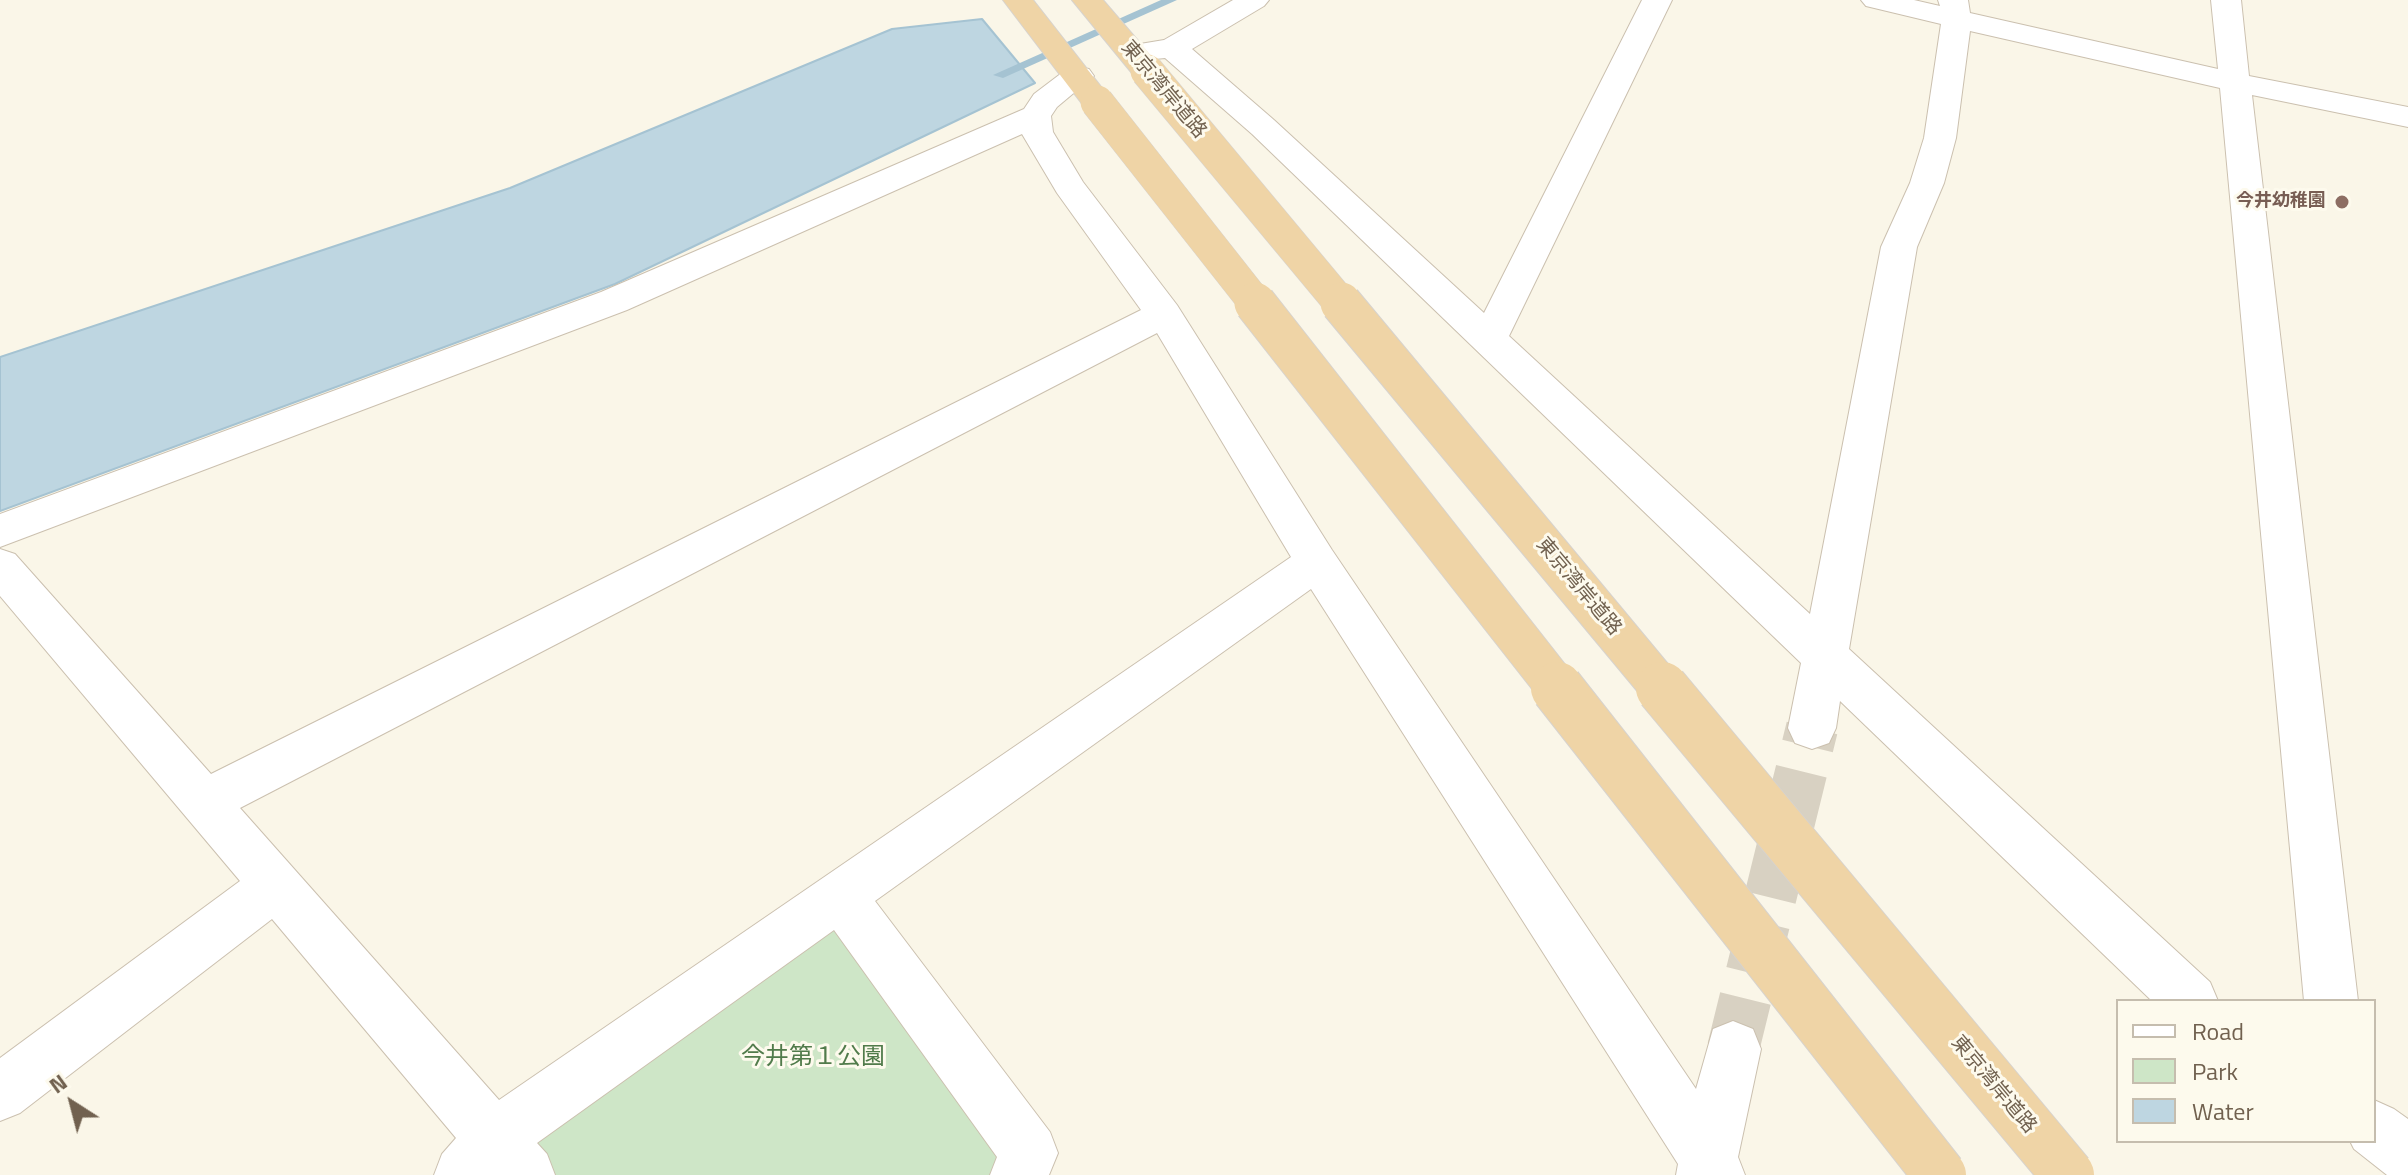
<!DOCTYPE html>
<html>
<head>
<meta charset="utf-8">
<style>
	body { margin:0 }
	#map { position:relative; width:2408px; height:1175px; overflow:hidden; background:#faf6e8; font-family:"Titillium Web",sans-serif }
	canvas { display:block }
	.legend { position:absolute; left:2116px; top:999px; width:260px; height:144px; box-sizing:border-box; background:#fdfaed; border:2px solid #c5bdae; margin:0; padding:10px 14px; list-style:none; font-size:24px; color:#71614f }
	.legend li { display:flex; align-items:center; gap:16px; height:40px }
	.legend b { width:40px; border:2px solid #c5bdae }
	.north { position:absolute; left:32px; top:1063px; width:80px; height:80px; -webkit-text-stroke:6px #fdfaed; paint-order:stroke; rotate:324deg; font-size:22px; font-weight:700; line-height:32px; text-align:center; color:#71614f }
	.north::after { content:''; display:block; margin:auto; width:28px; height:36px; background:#71614f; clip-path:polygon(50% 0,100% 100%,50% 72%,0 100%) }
</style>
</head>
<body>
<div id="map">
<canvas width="2408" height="1175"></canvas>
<ul class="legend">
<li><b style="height:10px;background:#fff"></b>Road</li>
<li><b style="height:22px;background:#cee6c7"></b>Park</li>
<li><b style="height:22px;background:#bed6e1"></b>Water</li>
</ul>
<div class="north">N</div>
</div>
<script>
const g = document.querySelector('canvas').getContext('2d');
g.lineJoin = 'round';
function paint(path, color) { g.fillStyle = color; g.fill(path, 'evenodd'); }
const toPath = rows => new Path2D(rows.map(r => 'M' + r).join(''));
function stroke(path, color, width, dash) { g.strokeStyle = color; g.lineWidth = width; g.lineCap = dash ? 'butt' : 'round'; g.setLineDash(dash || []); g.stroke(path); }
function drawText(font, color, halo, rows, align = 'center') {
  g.font = font + ' "Titillium Web","Noto Sans JP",sans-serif'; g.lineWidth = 6; g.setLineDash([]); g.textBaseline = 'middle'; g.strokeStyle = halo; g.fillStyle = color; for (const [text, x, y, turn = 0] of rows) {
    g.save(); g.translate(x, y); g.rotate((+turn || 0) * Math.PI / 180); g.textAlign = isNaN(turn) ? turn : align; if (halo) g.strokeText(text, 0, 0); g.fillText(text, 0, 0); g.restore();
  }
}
const green = toPath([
	[840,896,1014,1175,526,1175,494,1138]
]);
const water = toPath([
	[982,19,1035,83,615,284,0,511,0,357,510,188,892,29,982,19]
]);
const stream = toPath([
	[1161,0,1177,0,1003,78,993,75,1161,0]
]);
const minorTunnel = toPath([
	[1733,1049,1812,728]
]);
const minor = toPath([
	[1233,0,1269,0,1264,6,1192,49,1274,120,1484,313,1642,0,1672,0,1509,336,1810,614,1881,247,1910,183,1924,138,1941,24,1866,6,1861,0,1914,0,1940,6,1938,0,1968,0,1970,13,2218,69,2211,0,2241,0,2249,76,2408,107,2408,127,2252,95,2358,1001,2304,1001,2220,88,1970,31,1956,138,1944,183,1917,247,1849,649,2210,982,2218,1001,2152,1001,1840,701,1836,728,1829,743,1812,749,1795,743,1788,728,1801,663,1252,134,1165,58,1145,60,1134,57,1130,51,1134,45,1164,40,1233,0],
	[1078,67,1089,69,1094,76,1057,107,1051,116,1053,132,1083,182,1177,305,1332,550,1696,1089,1713,1029,1733,1021,1753,1029,1761,1049,1738,1157,1745,1175,1676,1175,1678,1164,1311,589,875,901,1050,1132,1058,1153,1049,1175,990,1175,997,1157,834,930,537,1143,547,1154,555,1175,434,1175,442,1154,456,1138,272,919,20,1113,0,1121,0,1058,240,881,0,596,0,549,15,554,211,774,1141,310,1057,193,1022,134,627,310,0,547,0,514,601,292,1024,109,1034,94,1067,69,1078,67],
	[1157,333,1291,557,499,1100,240,808,1157,333],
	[2374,1100,2394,1109,2408,1119,2408,1175,2387,1175,2354,1149,2350,1141,2374,1141,2374,1100]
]);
const trunk = toPath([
	[1003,0,1033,0,1113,102,1108,109,1097,112,1086,109,1003,0],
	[1072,0,1103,0,1158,64,1162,71,1158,78,1147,80,1136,78,1072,0]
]);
const trunkBridgeFar2 = toPath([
	[1147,71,1342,305],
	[1097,102,1257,305]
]);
const trunkBridgeFar1 = toPath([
	[1255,303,1559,690],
	[1341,303,1663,690]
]);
const trunkBridge = toPath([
	[1557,688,1940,1175],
	[1662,688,2068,1175]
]);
const markers = [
	[2342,202,8,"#8d6e63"]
];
const farEducationnames = [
	["今井幼稚園",2326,202]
];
const streetNames = [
	["東京湾岸道路",1163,90,50],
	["東京湾岸道路",1578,587,50],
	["東京湾岸道路",1993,1085,50]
];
const nearParknames = [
	["今井第１公園",813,1058]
];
paint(green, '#cee6c7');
paint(water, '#bed6e1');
stroke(water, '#a5c3d2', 2);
paint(stream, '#a5c3d2');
stroke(minorTunnel, '#d8d1c2', 52, [52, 26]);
stroke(minor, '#cbc0af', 2);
stroke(trunk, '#d7d3ce', 2);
paint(minor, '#fff');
paint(trunk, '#efd4a6');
stroke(trunkBridgeFar2, '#d7d3ce', 34, []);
stroke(trunkBridgeFar1, '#d7d3ce', 43, []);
stroke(trunkBridge, '#d7d3ce', 54, []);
stroke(trunkBridgeFar2, '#efd4a6', 33);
stroke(trunkBridgeFar1, '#efd4a6', 41);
stroke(trunkBridge, '#efd4a6', 52);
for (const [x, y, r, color] of markers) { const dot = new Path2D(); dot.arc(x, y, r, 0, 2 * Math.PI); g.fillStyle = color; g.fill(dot); stroke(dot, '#fdfaed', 3); }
drawText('bold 18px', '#785e54', '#fdfaed', farEducationnames, 'right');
drawText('20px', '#71614f', '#fdfaed', streetNames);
drawText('24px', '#517b4b', '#fdfaed', nearParknames);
</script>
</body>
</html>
